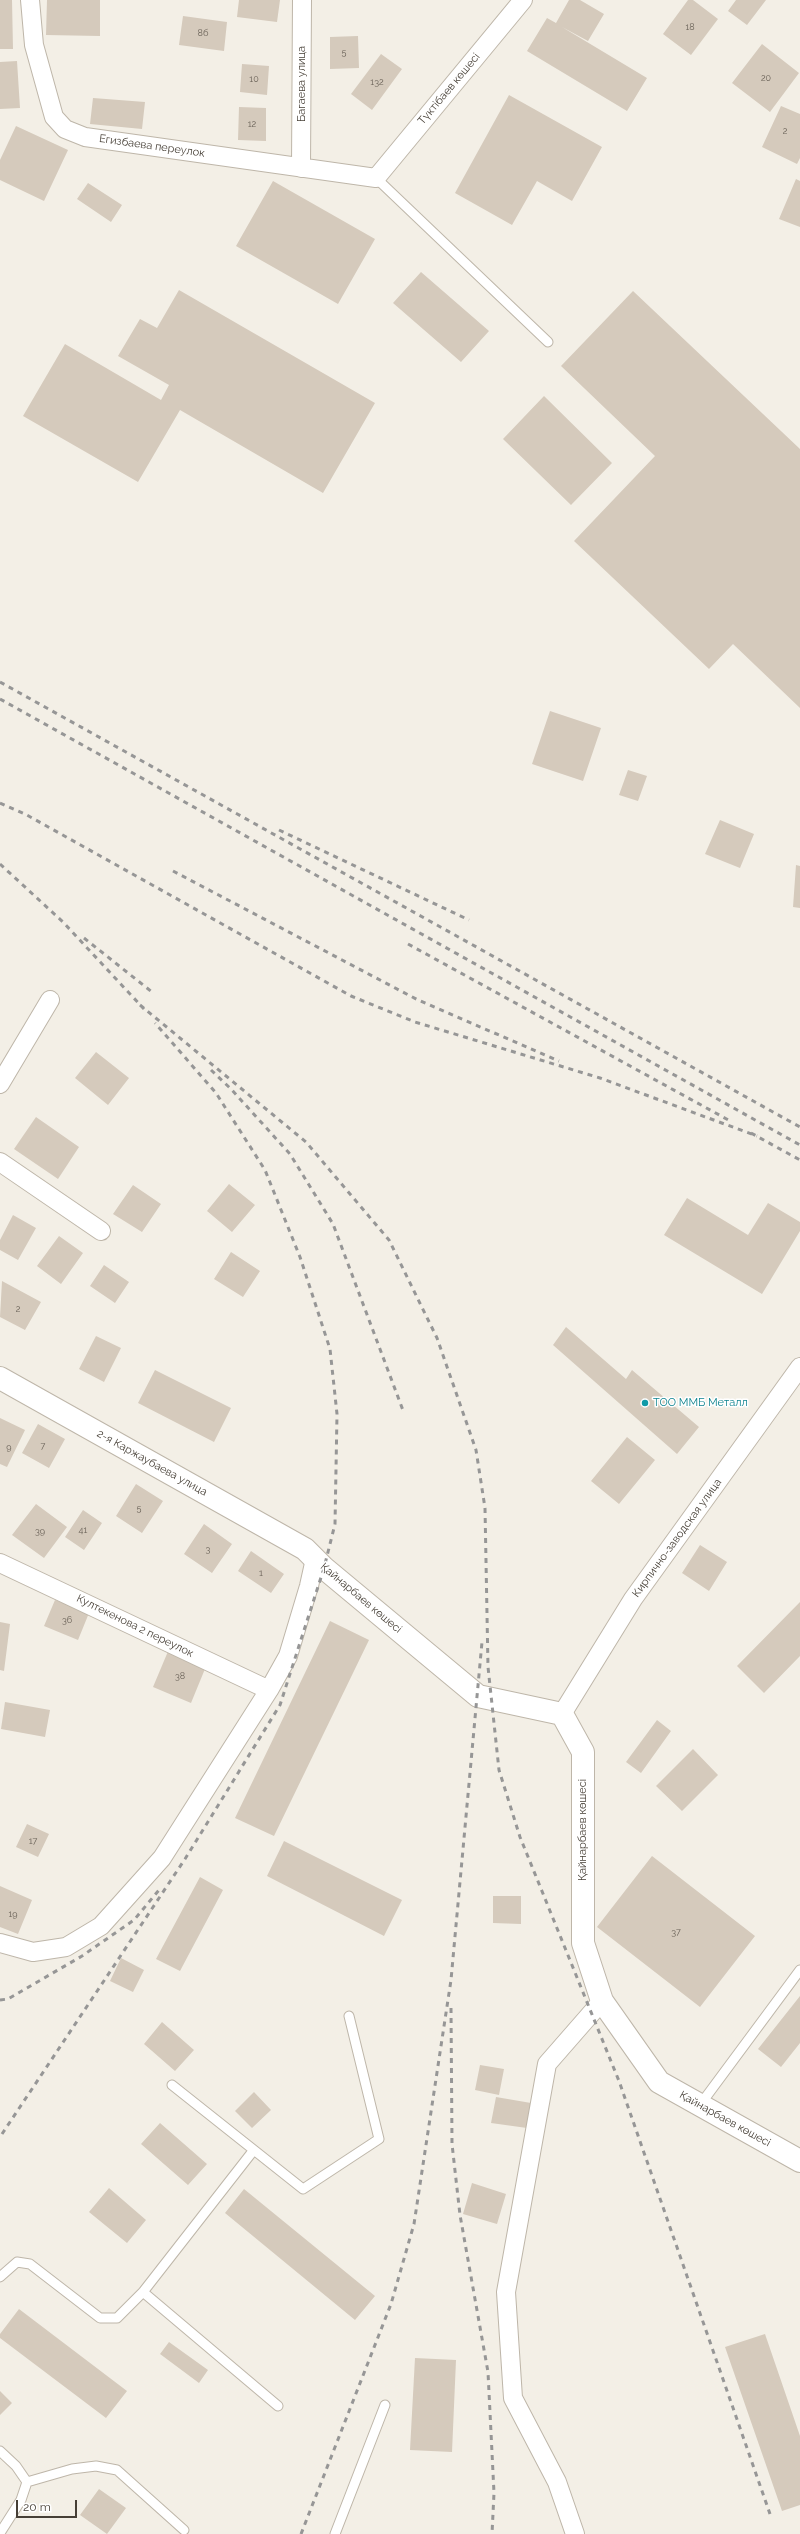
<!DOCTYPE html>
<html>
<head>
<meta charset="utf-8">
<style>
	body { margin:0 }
	#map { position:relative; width:800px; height:2534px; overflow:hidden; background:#f3efe6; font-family:Raleway,sans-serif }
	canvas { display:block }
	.scale { position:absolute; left:16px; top:2500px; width:61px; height:18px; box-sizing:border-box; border:2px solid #463f36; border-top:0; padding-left:5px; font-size:12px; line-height:14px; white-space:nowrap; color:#463f36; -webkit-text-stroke:3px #fff; paint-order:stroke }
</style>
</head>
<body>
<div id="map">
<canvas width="800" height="2534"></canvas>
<div class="scale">20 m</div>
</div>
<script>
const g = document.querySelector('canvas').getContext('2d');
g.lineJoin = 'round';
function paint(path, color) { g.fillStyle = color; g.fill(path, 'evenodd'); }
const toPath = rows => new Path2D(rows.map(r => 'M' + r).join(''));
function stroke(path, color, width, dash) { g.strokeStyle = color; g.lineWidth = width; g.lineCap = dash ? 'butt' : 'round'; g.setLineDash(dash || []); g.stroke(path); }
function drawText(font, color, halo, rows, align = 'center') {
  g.font = font + ' Raleway,sans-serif'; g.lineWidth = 3; g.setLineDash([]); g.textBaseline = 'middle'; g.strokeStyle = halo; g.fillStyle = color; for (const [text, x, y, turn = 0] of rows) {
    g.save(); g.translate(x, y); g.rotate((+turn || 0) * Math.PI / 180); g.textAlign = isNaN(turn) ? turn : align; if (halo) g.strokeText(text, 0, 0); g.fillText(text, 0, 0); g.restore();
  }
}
const building = toPath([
	[0,0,12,0,13,49,0,49],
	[47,0,100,0,100,36,46,35],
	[239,0,280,0,277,22,237,17],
	[569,0,580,0,604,14,588,41,562,27,647,78,627,111,527,51,547,18,556,23],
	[688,0,693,0,718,19,691,55,663,34],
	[736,0,766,0,747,25,728,11],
	[183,16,227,22,224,51,179,45],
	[358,36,359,68,330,69,330,37],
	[762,44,799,73,770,112,732,83],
	[381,54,402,69,372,110,351,94],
	[17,61,20,108,0,109,0,62],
	[242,64,269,66,267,95,240,92],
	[509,95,602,147,572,201,537,181,512,225,455,193],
	[93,98,145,102,142,129,90,124],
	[781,106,800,114,800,158,797,164,762,147],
	[239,107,266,108,266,141,238,140],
	[16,126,68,150,44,201,0,180,0,160],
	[796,179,800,181,800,227,779,219],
	[273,181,375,239,338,304,236,246],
	[88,183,122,205,111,222,77,199],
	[421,272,489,331,461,362,393,303],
	[179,290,375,403,323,493,180,410,138,482,23,416,65,344,161,400,169,385,118,356,140,319,157,328],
	[633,291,800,449,800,708,733,644,709,669,574,541,655,456,561,366],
	[544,396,612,463,571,505,503,439],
	[550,711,601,728,583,781,532,764],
	[628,770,647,776,638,801,619,795],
	[720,820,754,834,740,868,705,854],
	[796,865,800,866,800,908,793,907],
	[96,1052,129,1078,108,1105,75,1078],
	[36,1117,79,1147,58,1179,14,1149],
	[229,1184,255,1205,232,1232,207,1211],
	[133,1185,161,1204,142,1232,113,1214],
	[687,1198,748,1235,768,1203,800,1222,800,1231,762,1294,664,1235],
	[13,1215,36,1228,18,1260,0,1250,0,1240],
	[59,1236,83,1253,61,1284,37,1266],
	[231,1252,260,1271,243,1297,214,1279],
	[104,1265,129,1282,115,1303,90,1286],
	[2,1281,41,1302,25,1330,0,1317],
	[566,1327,626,1379,632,1370,699,1427,677,1454,553,1345],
	[96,1336,121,1348,104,1382,79,1369],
	[155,1370,231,1408,214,1442,138,1403],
	[0,1418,25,1430,7,1467,0,1464],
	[38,1424,65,1439,49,1468,22,1453],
	[627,1437,655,1460,619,1504,591,1481],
	[136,1484,163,1501,142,1533,116,1516],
	[36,1504,67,1527,44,1558,12,1535],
	[83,1510,102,1523,84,1550,65,1537],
	[204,1524,232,1544,212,1573,184,1554],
	[700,1545,727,1562,709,1591,682,1573],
	[251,1551,284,1574,271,1593,238,1571],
	[55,1600,89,1613,78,1640,44,1626],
	[800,1602,800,1656,764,1693,737,1666],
	[330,1621,369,1640,274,1836,235,1818],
	[0,1622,10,1624,4,1671,0,1670],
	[169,1649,207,1664,191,1703,153,1687],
	[5,1702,50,1710,45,1737,1,1729],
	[657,1720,671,1731,641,1773,626,1762],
	[693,1749,718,1775,682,1811,656,1786],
	[27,1824,49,1834,38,1857,16,1847],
	[284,1841,402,1900,384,1936,267,1876],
	[652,1856,755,1936,700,2007,597,1927],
	[200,1877,223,1890,180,1971,156,1959],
	[0,1886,32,1900,18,1934,0,1927],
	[493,1896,521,1896,521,1924,493,1923],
	[121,1958,144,1970,133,1992,110,1981],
	[800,1996,800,2043,781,2067,758,2049],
	[162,2022,194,2050,175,2071,144,2044],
	[480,2065,504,2069,499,2095,475,2090],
	[254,2092,271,2110,252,2128,235,2111],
	[496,2097,531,2103,527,2128,491,2123],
	[160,2123,207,2164,188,2185,141,2144],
	[472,2183,506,2194,497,2224,463,2214],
	[109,2188,146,2220,127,2243,89,2212],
	[244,2189,375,2296,355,2320,225,2213],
	[19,2309,127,2391,106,2418,0,2338,0,2334],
	[765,2334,800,2436,800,2505,782,2511,725,2347],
	[169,2342,208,2370,199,2383,160,2354],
	[415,2358,456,2360,452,2452,410,2450],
	[0,2391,12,2403,0,2415],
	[99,2489,126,2508,107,2534,80,2515]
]);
const service = toPath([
	[376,178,548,342],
	[172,2085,303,2189,379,2139,349,2016],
	[700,2105,800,1970],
	[0,2277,17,2262,30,2264,100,2318,117,2318,143,2292,253,2151],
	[143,2292,278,2406],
	[0,2451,16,2466,27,2482],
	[27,2482,72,2469,96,2466,117,2470,184,2530],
	[0,2533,21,2500,27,2482],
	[335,2534,385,2405]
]);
const minor = toPath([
	[30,0,34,45,54,117,65,129,85,137,376,178,523,0],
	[301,168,302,0],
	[0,1084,50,1000],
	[0,1162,101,1231],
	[0,1563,269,1690],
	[562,1714,633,1599,800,1367],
	[0,1943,33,1952,66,1947,101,1926,162,1858,269,1690,288,1656,309,1586,315,1559],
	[575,2534,557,2482,513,2398,506,2292,547,2064,602,2001]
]);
const tertiary = toPath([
	[0,1378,305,1549,324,1568,478,1696,562,1714,583,1752,583,1943,602,2001,659,2082,800,2161]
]);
const rail = toPath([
	[0,682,800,1127],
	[0,699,800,1145],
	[0,803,25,814,351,996,415,1022,600,1078,757,1136],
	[279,830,469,920],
	[0,864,63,922,144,1009],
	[173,871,418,1000,559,1061],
	[84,938,152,992],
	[408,944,732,1122],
	[140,1005,306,1142,389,1240,437,1338,476,1450,485,1508,488,1667,499,1770,520,1837,619,2081,770,2514],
	[211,1070,231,1089,290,1154,333,1224,404,1413],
	[751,1133,800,1160],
	[0,2000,8,1999,82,1956,134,1920,159,1890],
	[451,2008,452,2144,460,2215,488,2372,494,2493,492,2534],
	[2,2134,185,1859,280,1705,324,1568,335,1524,337,1414,330,1349,300,1257,265,1170,216,1093,155,1023],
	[301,2534,391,2304,414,2224,451,1980,482,1642]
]);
const markers = [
	[645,1403,4,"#0f9aa8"]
];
const numberNames = [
	["18",690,27],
	["8б",203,33],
	["5",344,52],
	["20",766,78],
	["10",254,79],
	["132",377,82],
	["12",252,124],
	["2",785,131],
	["2",18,1309],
	["7",43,1446],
	["9",9,1447],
	["5",139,1508],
	["41",83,1530],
	["39",40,1531],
	["3",208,1549],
	["1",261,1573],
	["36",67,1620],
	["38",180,1676],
	["17",33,1841],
	["19",13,1914],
	["37",676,1932]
];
const streetNames = [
	["Багаева улица",302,84,-90],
	["Түктібаев көшесі",449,89,-50],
	["Егизбаева переулок",152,146,8],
	["2-я Каржаубаева улица",152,1463,29],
	["Кирпично-заводская улица",677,1538,-54],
	["Қайнарбаев көшесі",361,1598,40],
	["Култекенова 2 переулок",135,1626,26],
	["Қайнарбаев көшесі",583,1830,-90],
	["Қайнарбаев көшесі",725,2119,29]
];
const cultureNames = [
	["ТОО ММБ Металл",653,1403]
];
paint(building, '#d5cabc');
stroke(service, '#beb6a9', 11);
stroke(minor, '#beb6a9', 20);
stroke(tertiary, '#beb6a9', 24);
stroke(service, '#fff', 9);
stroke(minor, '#fff', 18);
stroke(tertiary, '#fff', 22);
stroke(rail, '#969696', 3, [5, 5]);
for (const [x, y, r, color] of markers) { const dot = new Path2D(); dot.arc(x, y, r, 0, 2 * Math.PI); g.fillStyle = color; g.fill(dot); stroke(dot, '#fff', 1.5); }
drawText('9px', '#6a6258', null, numberNames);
drawText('11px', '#463f36', '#fff', streetNames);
drawText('11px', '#0d838f', '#fff', cultureNames, 'left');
</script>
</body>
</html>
